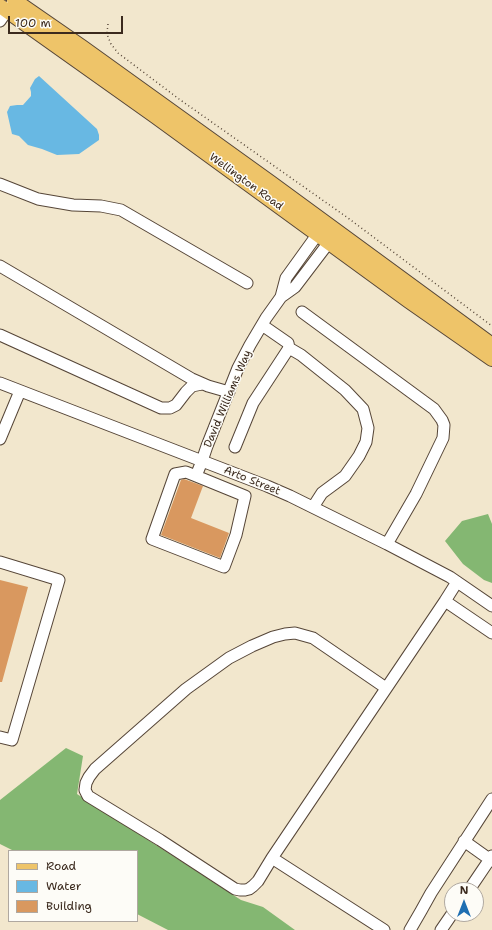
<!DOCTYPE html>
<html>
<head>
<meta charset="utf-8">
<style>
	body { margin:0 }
	#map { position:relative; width:492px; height:930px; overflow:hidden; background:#f2e7cd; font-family:"Shantell Sans",sans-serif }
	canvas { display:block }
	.legend { position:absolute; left:8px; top:850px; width:130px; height:72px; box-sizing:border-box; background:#fdfcf7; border:1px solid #afa8a0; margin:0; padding:5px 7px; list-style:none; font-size:12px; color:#3b2a1e }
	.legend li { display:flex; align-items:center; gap:8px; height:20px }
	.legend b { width:20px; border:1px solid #afa8a0 }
	.north { position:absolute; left:444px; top:882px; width:40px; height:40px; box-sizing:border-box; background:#fdfcf7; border:1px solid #afa8a0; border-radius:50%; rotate:0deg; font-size:11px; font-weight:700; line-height:16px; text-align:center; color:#3b2a1e }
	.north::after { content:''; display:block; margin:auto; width:14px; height:18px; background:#1f6fb2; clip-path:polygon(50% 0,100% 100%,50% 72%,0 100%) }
	.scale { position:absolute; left:8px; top:16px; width:115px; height:18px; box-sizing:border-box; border:2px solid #3b2a1e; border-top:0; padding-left:5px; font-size:12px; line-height:14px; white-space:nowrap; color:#3b2a1e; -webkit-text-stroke:3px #fdfcf7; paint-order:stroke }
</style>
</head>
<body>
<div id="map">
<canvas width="492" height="930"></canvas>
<ul class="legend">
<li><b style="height:5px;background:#eec469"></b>Road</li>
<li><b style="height:11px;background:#68b8e3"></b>Water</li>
<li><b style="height:11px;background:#d9985f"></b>Building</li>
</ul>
<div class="north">N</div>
<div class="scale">100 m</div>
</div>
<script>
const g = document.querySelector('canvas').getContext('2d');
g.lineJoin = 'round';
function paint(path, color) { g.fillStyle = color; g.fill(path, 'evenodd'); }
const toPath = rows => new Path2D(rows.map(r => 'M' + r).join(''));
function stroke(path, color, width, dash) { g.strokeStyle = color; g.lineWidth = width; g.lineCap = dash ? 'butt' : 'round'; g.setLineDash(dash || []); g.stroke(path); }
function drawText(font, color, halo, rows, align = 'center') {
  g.font = font + ' "Shantell Sans",sans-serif'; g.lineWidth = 3; g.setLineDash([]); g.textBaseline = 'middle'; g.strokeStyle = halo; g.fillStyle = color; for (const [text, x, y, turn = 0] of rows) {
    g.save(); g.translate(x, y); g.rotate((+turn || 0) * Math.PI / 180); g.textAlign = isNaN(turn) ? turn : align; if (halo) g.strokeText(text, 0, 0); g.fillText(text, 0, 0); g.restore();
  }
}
const forest = toPath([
	[488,514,492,524,492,583,484,580,463,564,445,541,462,521],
	[66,748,83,756,77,794,241,900,263,907,295,930,168,930,137,914,137,851,14,851,0,844,0,800]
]);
const water = toPath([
	[39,76,97,129,99,135,99,140,79,154,57,155,42,149,28,145,19,136,12,134,7,112,10,106,17,105,23,105,31,96,31,92,30,88,35,79]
]);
const building = toPath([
	[184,479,203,486,191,518,229,533,220,558,161,535,181,480],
	[0,580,28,587,2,682,0,682]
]);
const path = toPath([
	[108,24,107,32,108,37,111,44,118,53,179,99,348,218,492,326]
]);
const minor = toPath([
	[0,21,11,5],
	[0,184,38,199,73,205,101,206,121,210,247,283],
	[0,266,192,379,208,386,229,392],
	[281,297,286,278,322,228],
	[302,312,434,409,442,420,444,425,443,438,416,494,387,544],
	[0,335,161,408,170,408,176,405,186,392,192,386,202,384],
	[289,348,301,355,345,390,363,409,368,428,366,442,359,456,345,476,322,493,313,507],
	[0,383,267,486,290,496,387,544,450,577,492,606],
	[0,439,20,391],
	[235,447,253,403,289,348,288,343,262,325],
	[196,476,186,472,175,474,152,539,224,567,236,535,245,496,196,476,202,461,207,446,238,368,250,345,266,318,281,297,295,287,333,237],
	[0,562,59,580,12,740,0,737],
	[445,601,492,633],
	[464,841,492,861],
	[272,858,258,881,253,886,249,889,245,890,240,890,235,889,160,840,88,796,85,790,86,783,89,777,95,769,186,689,229,658,252,646,273,637,285,634,295,633,313,638,386,688],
	[469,890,492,856],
	[384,930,272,858,445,601,457,582],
	[410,930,421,911,431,893,492,799],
	[441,930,452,914]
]);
const major = toPath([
	[14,0,82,47,271,183,492,345],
	[0,6,155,116,409,301,492,359]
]);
const streetNames = [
	["Wellington Road",246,182,36],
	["David Williams Way",228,399,-67],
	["Arto Street",252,481,22]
];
paint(forest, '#84b772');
paint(water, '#68b8e3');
paint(building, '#d9985f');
stroke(minor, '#564638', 13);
stroke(major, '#564638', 16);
stroke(path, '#564638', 1.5, [1, 3]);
stroke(minor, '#fff', 11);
stroke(major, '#eec469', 14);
drawText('11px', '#3b2a1e', '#fdfcf7', streetNames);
</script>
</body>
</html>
